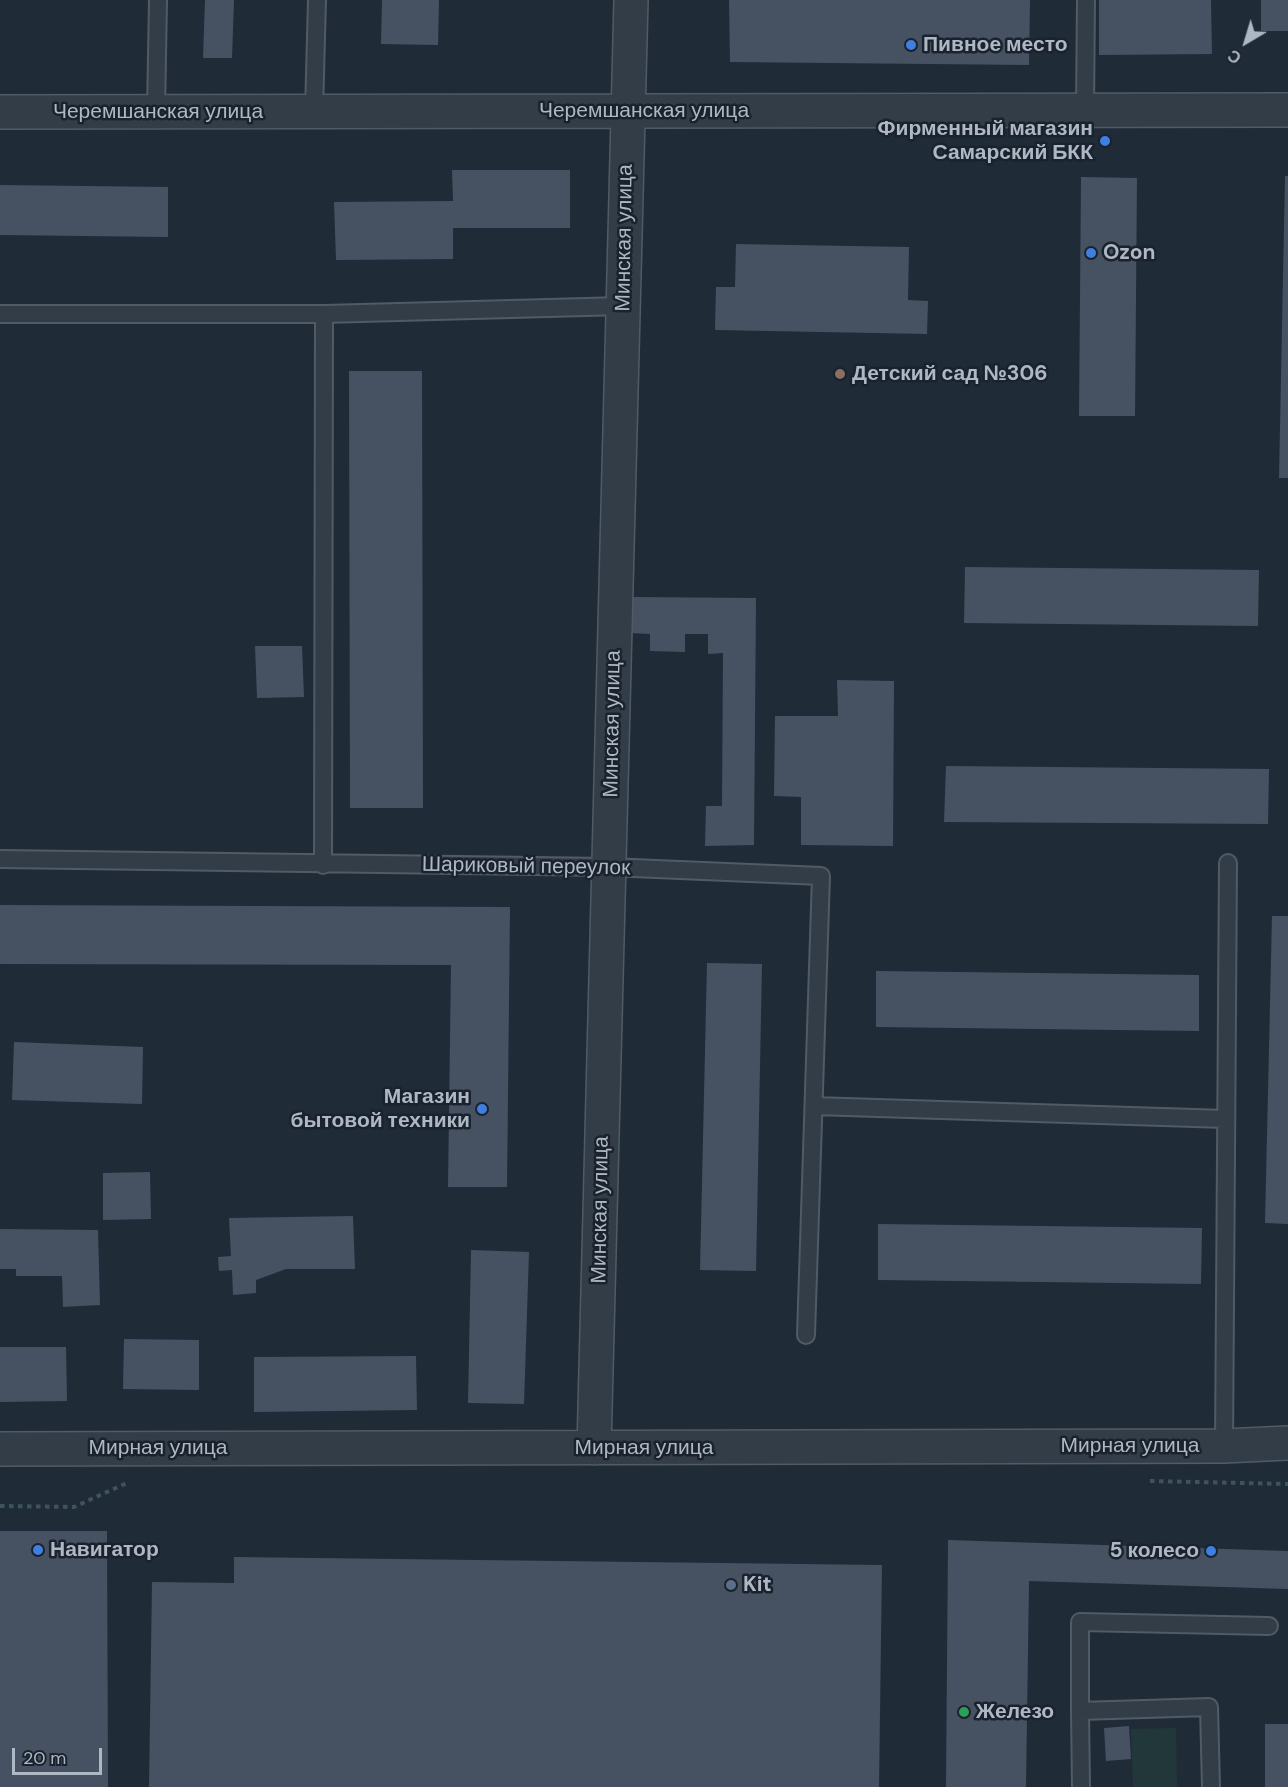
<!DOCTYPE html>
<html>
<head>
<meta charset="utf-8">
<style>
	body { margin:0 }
	#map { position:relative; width:1288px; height:1787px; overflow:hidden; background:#202b38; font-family:"DM Sans",sans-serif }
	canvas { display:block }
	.north { position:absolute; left:1216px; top:12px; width:60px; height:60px; -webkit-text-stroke:4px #19222d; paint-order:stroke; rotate:218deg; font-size:16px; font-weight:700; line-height:24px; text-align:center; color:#aeb8c5 }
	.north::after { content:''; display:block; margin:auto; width:21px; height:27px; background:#aeb8c5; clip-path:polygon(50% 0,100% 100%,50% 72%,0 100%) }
	.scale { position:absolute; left:12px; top:1748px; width:90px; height:27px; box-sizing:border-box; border:3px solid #aeb8c5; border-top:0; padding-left:8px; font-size:18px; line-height:21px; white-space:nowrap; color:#aeb8c5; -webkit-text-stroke:4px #19222d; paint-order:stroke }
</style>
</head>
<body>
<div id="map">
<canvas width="1288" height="1787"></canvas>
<div class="north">С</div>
<div class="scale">20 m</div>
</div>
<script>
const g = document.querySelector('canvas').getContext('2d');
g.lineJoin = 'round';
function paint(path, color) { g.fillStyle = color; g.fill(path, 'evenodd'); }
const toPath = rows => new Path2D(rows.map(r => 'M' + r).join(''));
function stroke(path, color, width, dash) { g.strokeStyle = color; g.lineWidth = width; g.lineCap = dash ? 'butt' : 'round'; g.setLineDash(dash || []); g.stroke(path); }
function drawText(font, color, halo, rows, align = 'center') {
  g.font = font + ' "DM Sans",sans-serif'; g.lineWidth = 5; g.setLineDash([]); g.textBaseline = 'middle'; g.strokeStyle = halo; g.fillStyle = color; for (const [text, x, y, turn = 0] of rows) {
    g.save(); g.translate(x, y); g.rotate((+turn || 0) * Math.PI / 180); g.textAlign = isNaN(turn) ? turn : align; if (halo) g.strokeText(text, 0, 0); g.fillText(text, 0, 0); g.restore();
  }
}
const green = toPath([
	[1176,1728,1177,1787,1133,1787,1131,1729]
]);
const building = toPath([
	[205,0,234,0,232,58,203,58],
	[382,0,439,0,438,45,381,44],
	[729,0,1030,0,1029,65,730,62],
	[1099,0,1211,0,1212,54,1099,55],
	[1261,0,1288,0,1288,31,1261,31],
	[452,170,570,170,570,228,453,228,453,259,336,260,334,202,453,201],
	[1285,176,1288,176,1288,478,1279,478],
	[1081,177,1137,178,1135,416,1079,416],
	[0,185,168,187,168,237,0,235],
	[736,244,909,247,908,300,928,301,927,334,715,330,716,287,735,287],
	[349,371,422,371,423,808,350,808],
	[965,567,1259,570,1258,626,964,623],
	[633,597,756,598,754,845,705,846,706,806,722,806,723,653,708,654,708,634,685,634,685,652,650,651,650,634,630,633],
	[255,646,302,646,304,697,257,698],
	[837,680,894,681,893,846,801,845,801,797,774,796,775,716,838,716],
	[946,766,1269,769,1268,824,944,822],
	[0,905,510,907,507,1187,448,1187,451,965,0,964],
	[1272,916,1288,916,1288,1224,1265,1223],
	[707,963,762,964,756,1271,700,1270],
	[876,971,1199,975,1199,1031,876,1027],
	[14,1042,143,1047,142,1104,12,1100],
	[150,1172,151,1219,103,1220,103,1173],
	[353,1216,355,1269,286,1269,256,1280,256,1293,233,1295,232,1270,219,1271,218,1257,231,1256,229,1218],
	[878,1224,1202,1228,1201,1284,878,1280],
	[0,1229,98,1230,100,1305,63,1307,62,1276,16,1276,16,1269,0,1269],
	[471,1250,529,1252,524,1404,468,1403],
	[124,1339,199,1340,199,1390,123,1389],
	[0,1347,66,1347,67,1401,0,1402],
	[416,1356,417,1410,254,1412,254,1357],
	[0,1531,107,1531,108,1787,0,1787],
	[948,1540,1288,1551,1288,1589,1029,1581,1026,1787,946,1787],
	[234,1557,882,1565,879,1787,149,1787,152,1582,234,1583],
	[1265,1724,1288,1724,1288,1787,1265,1787],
	[1129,1726,1131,1759,1106,1761,1104,1728]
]);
const path = toPath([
	[1150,1481,1288,1484],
	[0,1506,74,1507,129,1482]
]);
const service = toPath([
	[1085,110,1086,0],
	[156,112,158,0],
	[314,112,317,0],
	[0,314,324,314,623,306],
	[0,859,609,867,821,876,806,1335],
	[323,865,324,314],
	[814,1106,1226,1119],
	[1224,1446,1228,863],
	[1080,1711,1080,1622,1269,1626],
	[1081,1787,1080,1711,1209,1707,1211,1787]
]);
const minor = toPath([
	[0,112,1288,110],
	[594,1448,631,0],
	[0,1449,1224,1446,1288,1443]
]);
const markers = [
	[911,45,6,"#3f7fe0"],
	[1105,141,6,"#3f7fe0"],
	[1091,253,6,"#3f7fe0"],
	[840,374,6,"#8d6e63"],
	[482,1109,6,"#3f7fe0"],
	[38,1550,6,"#3f7fe0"],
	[1211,1551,6,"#3f7fe0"],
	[731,1585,6,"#5c6f8a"],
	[964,1712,6,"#2e9e5b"]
];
const poiNames = [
	["Пивное место",923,45],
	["Фирменный магазин",1093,129,"right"],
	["Самарский БКК",1093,153,"right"],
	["Ozon",1103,253],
	["Детский сад №306",852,374],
	["Магазин",470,1097,"right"],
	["бытовой техники",470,1121,"right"],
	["Навигатор",50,1550],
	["5 колесо",1199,1551,"right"],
	["Kit",743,1585],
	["Железо",976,1712]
];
const streetNames = [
	["Черемшанская улица",644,111],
	["Черемшанская улица",158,112],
	["Минская улица",625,238,-89],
	["Минская улица",613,724,-89],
	["Шариковый переулок",526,867,1],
	["Минская улица",601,1210,-89],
	["Мирная улица",1130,1446],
	["Мирная улица",158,1448],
	["Мирная улица",644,1448]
];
paint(green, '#223739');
paint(building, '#465262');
stroke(service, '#515b66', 20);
stroke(minor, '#515b66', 36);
stroke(path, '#3f5456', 4, [4.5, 4.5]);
stroke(service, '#333d48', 16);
stroke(minor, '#333d48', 33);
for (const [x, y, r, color] of markers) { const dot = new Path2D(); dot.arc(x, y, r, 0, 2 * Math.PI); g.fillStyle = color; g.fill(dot); stroke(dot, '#19222d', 2); }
drawText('bold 21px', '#aeb8c5', '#19222d', poiNames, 'left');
drawText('21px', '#aeb8c5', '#19222d', streetNames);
</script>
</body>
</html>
